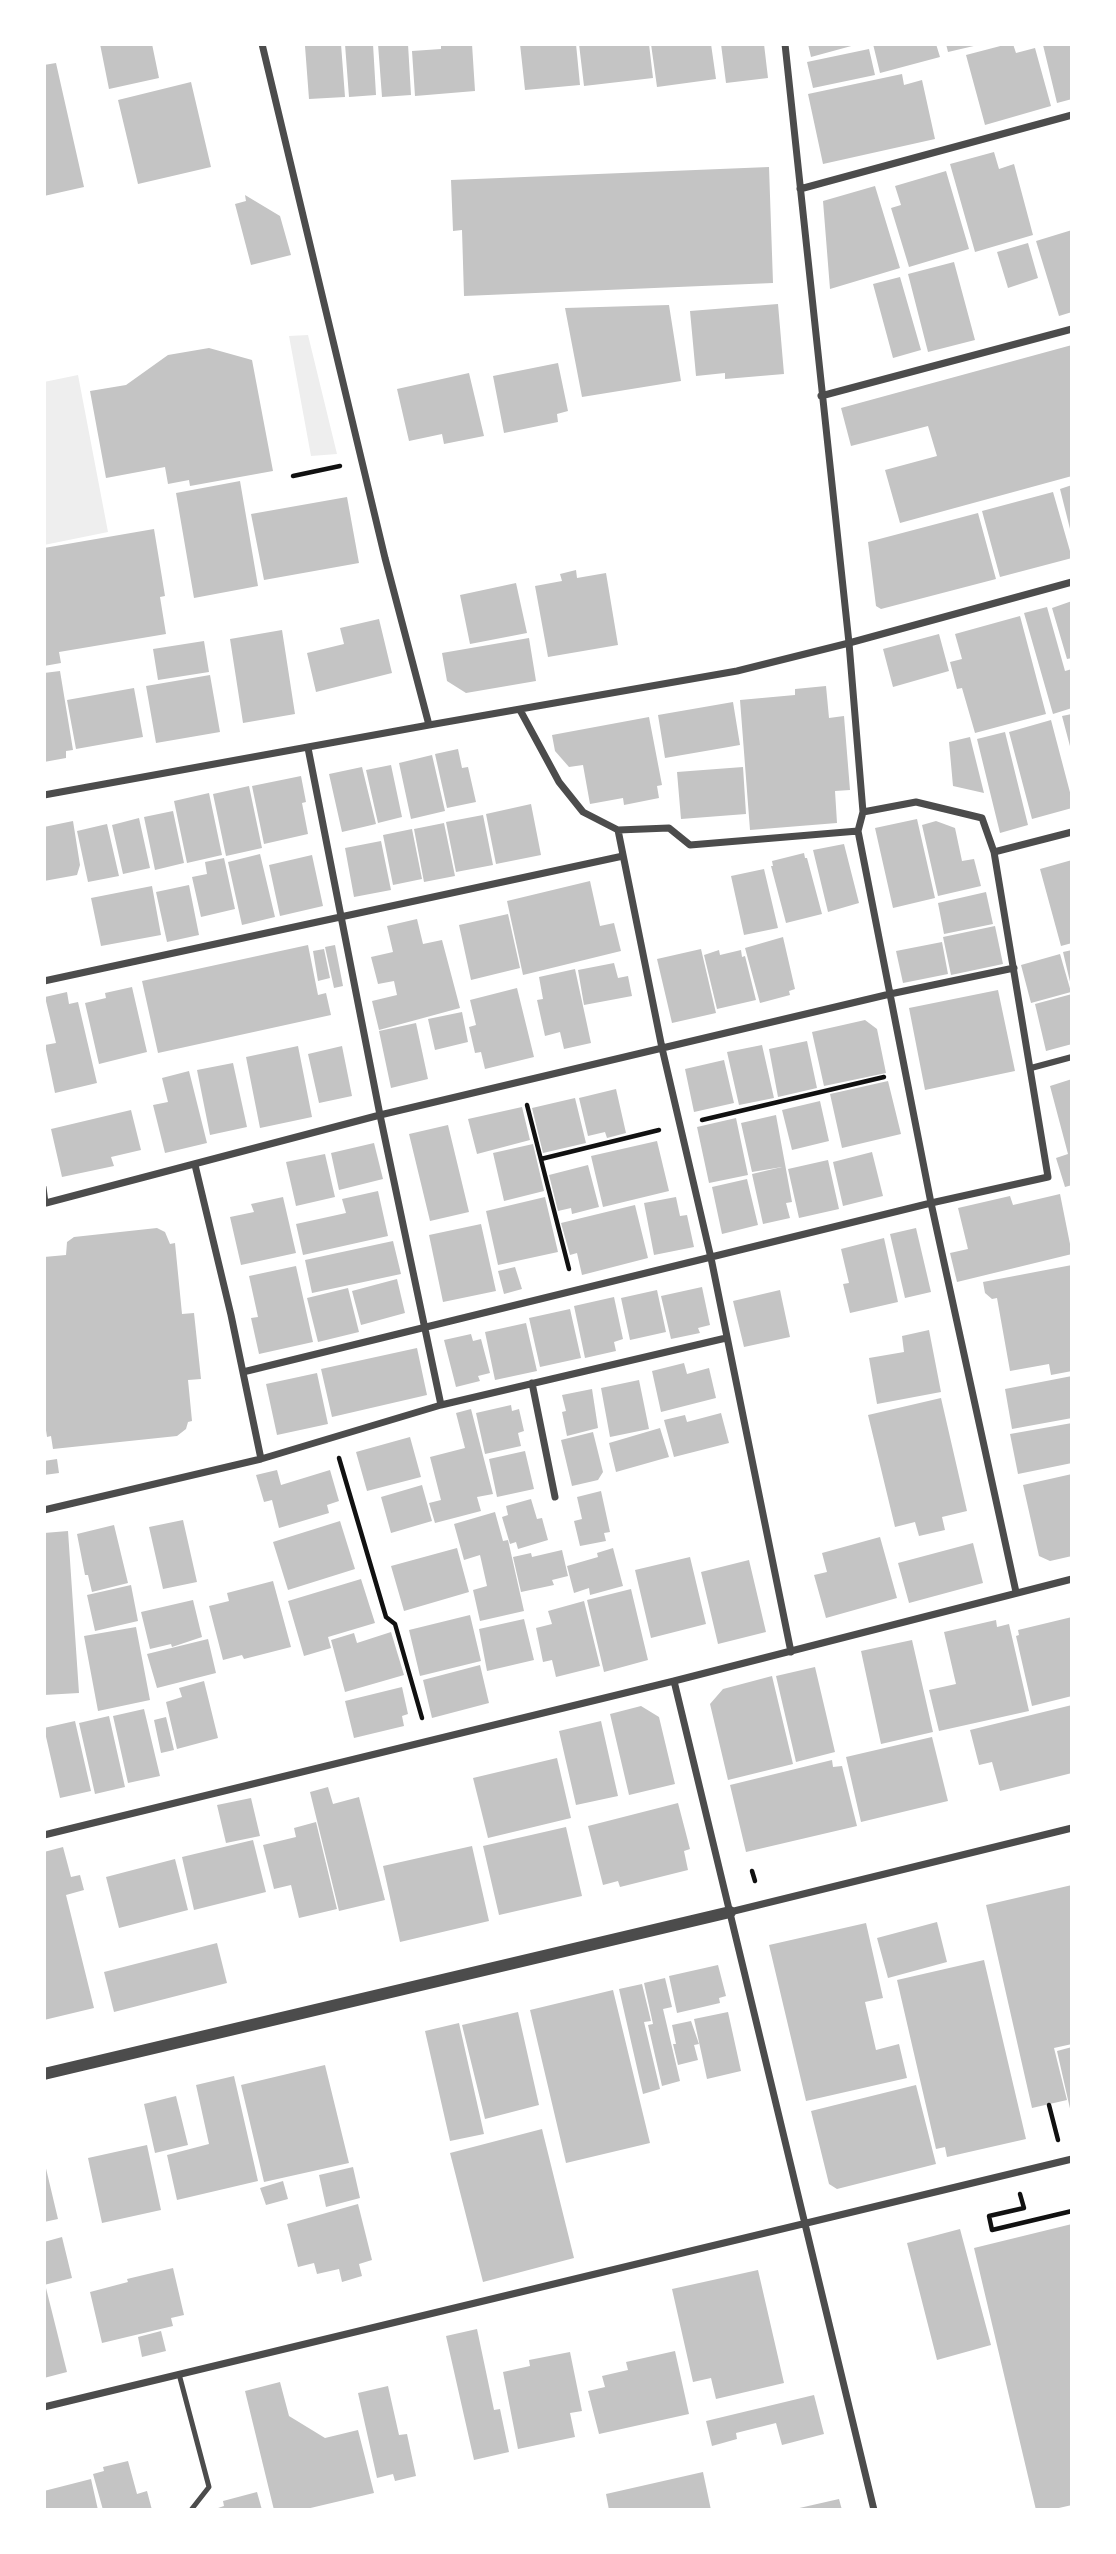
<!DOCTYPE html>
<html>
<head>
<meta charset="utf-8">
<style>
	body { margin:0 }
	#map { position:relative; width:1116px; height:2554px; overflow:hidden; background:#fff; font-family:"Nunito Sans",sans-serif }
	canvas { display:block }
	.frame { position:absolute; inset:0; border:46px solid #fff; pointer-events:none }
</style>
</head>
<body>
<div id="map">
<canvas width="1116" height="2554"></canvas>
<div class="frame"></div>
</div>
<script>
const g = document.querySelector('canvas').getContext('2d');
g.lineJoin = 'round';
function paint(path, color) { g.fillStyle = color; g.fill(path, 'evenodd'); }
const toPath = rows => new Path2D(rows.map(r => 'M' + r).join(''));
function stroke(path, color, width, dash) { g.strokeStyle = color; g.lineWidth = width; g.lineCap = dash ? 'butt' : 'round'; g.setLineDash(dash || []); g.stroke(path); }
const green = toPath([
	[308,335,337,454,311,456,289,336],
	[78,375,108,532,44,545,44,382]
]);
const building = toPath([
	[100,44,152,44,159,78,109,89],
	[341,44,345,97,309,99,305,46],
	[345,44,373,44,376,95,349,97],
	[378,44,408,44,411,95,382,97],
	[441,44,472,44,475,91,415,96,412,51,441,49],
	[520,44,576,44,580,85,525,90],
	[579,44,649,44,653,78,584,86],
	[651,44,711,44,716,79,657,87],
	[721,44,764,44,768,78,726,83],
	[808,44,855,44,855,45,811,57],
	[873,44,936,44,940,57,880,73],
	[946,44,977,44,978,45,948,52],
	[1008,44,1013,44,1016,53,1035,48,1051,106,985,125,966,55],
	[1049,44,1072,44,1072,99,1057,103,1043,45],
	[869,49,875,75,813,88,807,62],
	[56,63,84,187,44,196,44,65],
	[902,74,904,85,922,80,935,139,823,164,808,94],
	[191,82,211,167,138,184,118,100],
	[994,152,999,169,1014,164,1033,235,975,252,950,164],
	[769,167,773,283,464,296,462,230,453,231,451,180],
	[946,171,969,249,909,267,891,208,901,205,895,186],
	[875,186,900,268,830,289,823,201],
	[245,195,280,216,291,255,251,265,235,204,246,201],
	[1072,230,1072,312,1059,316,1036,241],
	[1028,243,1038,278,1008,288,997,252],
	[954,262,975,340,928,352,908,274],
	[900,277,921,350,893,358,873,284],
	[778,304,784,374,725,379,725,373,696,376,690,311],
	[669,305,681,381,582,397,565,308],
	[1072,345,1072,476,900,523,885,470,937,456,928,426,851,446,841,408],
	[209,348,252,360,273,471,190,486,189,480,168,484,165,467,106,478,90,391,126,385,168,355],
	[558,363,568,411,557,414,558,422,504,433,493,376],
	[469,373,484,436,444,444,442,434,409,441,397,389],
	[240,481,258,586,194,598,176,493],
	[1072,485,1072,533,1071,533,1060,489],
	[1053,492,1072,558,1000,577,982,511],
	[347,497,359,563,264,580,251,514],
	[978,513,996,579,881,609,876,606,868,542],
	[154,529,165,596,160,597,166,634,59,652,61,663,44,666,44,548],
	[576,570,577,578,606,573,618,645,548,657,535,586,562,581,560,574],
	[516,583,527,633,470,644,460,595],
	[1072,601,1072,658,1067,659,1052,608],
	[1047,607,1065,671,1072,669,1072,708,1053,714,1024,613],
	[1020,616,1046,714,975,733,962,688,957,689,950,662,962,659,955,634],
	[379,619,392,673,316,692,307,653,344,644,340,628],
	[282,630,295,714,243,723,230,639],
	[939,634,949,671,893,687,883,649],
	[529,638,536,681,466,693,447,681,442,653],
	[204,641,209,672,158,680,153,649],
	[60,671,73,750,66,751,66,758,44,762,44,673],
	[210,675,220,732,156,743,146,686],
	[826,686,829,718,844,716,850,790,835,791,837,823,750,830,740,700,795,695,795,689],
	[134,688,143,737,76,749,67,700],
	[733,702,740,745,665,758,658,715],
	[1072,714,1072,750,1071,750,1062,716],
	[649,717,662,785,657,786,659,798,624,805,623,798,590,804,583,765,569,767,555,751,552,735],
	[1051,720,1072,800,1072,808,1032,819,1009,732],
	[1005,732,1028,825,1000,833,977,739],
	[970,737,984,793,953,786,949,742],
	[458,749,462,768,468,767,476,802,447,808,435,754],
	[432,755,445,811,411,819,399,763],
	[391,765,402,817,378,823,366,770],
	[362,767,376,824,342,832,329,774],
	[743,767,746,814,681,819,677,772],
	[301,776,306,802,302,803,308,834,264,844,252,786],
	[249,786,262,848,226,856,213,794],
	[209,793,222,855,187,863,174,801],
	[531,804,541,855,496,864,486,814],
	[173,811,184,863,155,870,144,817],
	[483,815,493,865,456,872,446,822],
	[139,818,150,868,123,874,112,825],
	[917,819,935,898,893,908,875,828],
	[73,821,80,865,77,875,44,881,44,827],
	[936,821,955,828,962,861,974,859,981,886,938,896,922,825],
	[444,823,455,876,424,882,414,829],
	[107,824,119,876,88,882,77,831],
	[412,829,422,879,393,885,383,835],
	[381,841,391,890,354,897,345,848],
	[844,844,859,903,828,912,813,850],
	[804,853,805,858,807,858,822,914,786,923,771,866,773,866,772,861],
	[260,854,275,917,242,925,228,862],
	[312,855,323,906,280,916,269,865],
	[224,858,235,909,201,917,192,877,207,874,205,862],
	[1072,860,1072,943,1061,946,1040,869],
	[764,869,778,928,744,935,731,876],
	[590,881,600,926,614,923,621,951,523,975,507,901],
	[189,885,199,935,167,942,156,892],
	[152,886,161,935,101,946,91,898],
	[986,892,993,924,944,934,938,903],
	[508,914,520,968,471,980,459,925],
	[417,919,423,944,442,940,460,1008,379,1030,372,1001,397,995,394,981,378,984,371,957,393,952,387,926],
	[995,926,1003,964,951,975,943,937],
	[783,937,795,989,789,991,790,995,760,1003,745,948],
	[942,942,948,974,903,983,896,951],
	[308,945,318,995,326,993,331,1015,158,1053,142,981],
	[335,945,343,986,334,988,325,947],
	[324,949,330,978,318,981,313,951],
	[701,949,716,1013,672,1023,657,959],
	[719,950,720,955,741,950,742,957,745,956,756,1000,717,1009,704,955],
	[1072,950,1072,985,1071,986,1063,952],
	[1060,954,1071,992,1031,1003,1021,965],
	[614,963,618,978,628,976,632,996,584,1005,578,970],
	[575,969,591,1043,564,1049,560,1032,545,1036,537,1000,543,999,539,977],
	[132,987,147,1052,99,1064,85,1003,106,998,105,993],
	[517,988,534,1057,485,1069,481,1052,475,1053,469,1027,476,1025,470,1000],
	[998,990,1015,1071,925,1090,909,1008],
	[67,992,69,1004,78,1002,97,1083,55,1093,45,1045,56,1043,45,997],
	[1072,994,1072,1044,1046,1051,1035,1004],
	[462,1012,468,1042,435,1050,428,1019],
	[865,1020,877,1029,886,1073,824,1086,812,1032],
	[416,1023,428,1079,391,1088,379,1031],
	[807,1041,817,1088,778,1097,769,1049],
	[762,1045,774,1098,739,1105,727,1052],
	[298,1046,312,1117,260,1128,246,1057],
	[342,1046,352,1096,319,1103,308,1054],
	[724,1060,734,1103,694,1112,685,1069],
	[233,1063,247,1127,210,1135,197,1070],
	[189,1071,207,1143,165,1153,153,1105,168,1102,162,1078],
	[1072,1079,1072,1185,1065,1187,1056,1158,1068,1154,1050,1086],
	[888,1081,901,1134,842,1148,830,1094],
	[616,1089,626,1133,607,1138,605,1132,588,1136,579,1098],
	[575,1098,586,1143,543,1153,532,1108],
	[820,1101,829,1141,792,1150,782,1110],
	[522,1107,530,1140,477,1154,468,1119],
	[131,1110,141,1150,111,1157,114,1166,62,1177,51,1129],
	[776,1115,792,1202,786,1203,790,1218,763,1224,752,1174,782,1167,752,1172,741,1123],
	[736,1118,748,1175,709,1183,697,1127],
	[448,1125,469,1212,430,1221,409,1134],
	[657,1141,669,1191,603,1207,591,1156],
	[374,1143,383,1179,339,1190,331,1153],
	[533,1144,544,1191,504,1201,493,1153],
	[872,1152,883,1196,843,1206,833,1162],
	[325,1154,335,1197,296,1206,286,1162],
	[828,1160,839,1209,799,1218,788,1169],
	[588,1165,599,1207,572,1214,571,1208,558,1211,549,1175],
	[747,1179,758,1225,722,1234,712,1187],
	[378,1191,388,1236,303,1255,296,1224,346,1213,342,1199],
	[1060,1194,1072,1254,957,1282,950,1253,968,1249,958,1208,1010,1196,1013,1205],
	[283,1197,296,1253,241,1265,230,1217,254,1212,251,1204],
	[545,1197,558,1252,498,1265,486,1211],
	[676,1197,680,1216,687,1215,694,1247,654,1255,644,1203],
	[635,1205,648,1258,582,1275,577,1253,570,1255,561,1223],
	[481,1224,496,1291,443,1302,429,1235],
	[157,1228,165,1232,170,1244,175,1243,182,1314,194,1313,201,1379,188,1380,192,1421,188,1422,186,1429,177,1436,53,1449,51,1436,47,1437,44,1417,44,1257,66,1255,67,1242,74,1237],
	[916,1228,931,1292,905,1298,890,1234],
	[884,1238,898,1302,850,1313,843,1284,849,1283,841,1249],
	[393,1241,401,1274,312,1293,305,1260],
	[1072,1265,1072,1371,1051,1375,1049,1364,1010,1371,997,1298,992,1299,985,1293,983,1282],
	[296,1266,313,1342,259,1354,251,1318,258,1317,249,1276],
	[515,1267,522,1289,504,1294,498,1271],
	[397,1279,405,1313,361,1325,352,1291],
	[702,1287,710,1325,698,1328,700,1333,671,1339,661,1296],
	[348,1288,359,1332,318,1342,307,1298],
	[657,1290,666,1332,630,1340,621,1298],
	[780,1290,790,1337,744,1347,733,1301],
	[614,1297,623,1339,614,1342,616,1351,585,1358,574,1306],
	[570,1309,581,1358,540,1367,529,1318],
	[526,1323,537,1371,495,1380,485,1332],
	[929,1330,941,1392,877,1404,869,1358,904,1352,902,1336],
	[471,1334,473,1341,481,1339,490,1373,478,1376,480,1381,456,1387,444,1340],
	[417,1348,427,1395,332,1417,321,1369],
	[684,1363,687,1374,709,1368,716,1398,661,1412,652,1371],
	[317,1373,328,1424,277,1435,266,1384],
	[1072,1376,1072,1418,1012,1429,1005,1389],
	[639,1380,649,1429,610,1437,601,1388],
	[592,1389,598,1428,567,1436,562,1412,566,1411,562,1395],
	[941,1398,967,1511,942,1517,945,1530,919,1536,915,1522,895,1527,868,1415],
	[511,1405,512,1411,519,1409,524,1431,518,1433,521,1446,485,1454,476,1413],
	[471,1409,493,1494,477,1497,481,1511,435,1523,429,1503,441,1500,430,1457,465,1448,456,1413],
	[721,1413,729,1443,674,1457,664,1420,685,1415,687,1422],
	[1072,1423,1072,1463,1018,1474,1010,1434],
	[660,1428,669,1457,616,1472,609,1443],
	[593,1432,603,1472,598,1480,572,1486,561,1440],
	[410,1437,421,1477,367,1491,356,1452],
	[525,1451,534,1489,497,1497,489,1459],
	[57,1459,59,1473,44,1475,44,1461],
	[277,1470,281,1485,330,1470,339,1501,327,1505,329,1513,279,1528,272,1500,264,1502,256,1475],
	[1072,1474,1072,1556,1050,1561,1039,1556,1023,1485],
	[422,1485,432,1521,391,1533,381,1497],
	[601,1491,610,1532,604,1533,606,1541,580,1546,574,1521,582,1519,577,1497],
	[531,1499,537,1519,542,1518,548,1540,518,1549,516,1542,510,1544,502,1517,508,1515,506,1506],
	[495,1512,503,1541,508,1540,524,1611,480,1621,473,1590,487,1586,480,1555,464,1560,454,1524],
	[183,1520,197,1582,163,1589,149,1527],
	[340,1521,355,1569,288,1590,273,1542],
	[114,1525,128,1583,92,1592,88,1575,85,1575,77,1534],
	[68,1531,79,1693,44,1695,44,1533],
	[880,1537,897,1598,826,1618,814,1575,827,1572,822,1553],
	[973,1543,983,1583,909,1603,898,1563],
	[457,1548,469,1592,404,1611,391,1566],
	[613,1548,623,1586,590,1595,589,1588,574,1593,567,1566,598,1557,597,1553],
	[562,1550,568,1576,552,1580,554,1585,521,1592,513,1557,531,1553,532,1557],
	[690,1557,706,1624,651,1638,635,1570],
	[749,1560,766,1632,718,1644,701,1572],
	[361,1579,375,1623,328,1637,331,1648,304,1656,288,1601],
	[273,1581,291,1647,244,1659,242,1655,223,1660,209,1606,229,1601,227,1593],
	[131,1585,138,1621,95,1631,87,1595],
	[631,1589,648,1660,604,1672,587,1600],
	[193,1600,202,1637,172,1647,171,1644,150,1649,141,1612],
	[584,1601,600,1666,556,1677,552,1660,543,1662,536,1628,552,1624,548,1611],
	[470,1615,481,1661,420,1676,409,1630],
	[1072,1617,1072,1696,1032,1706,1016,1636,1019,1635,1018,1630],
	[524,1619,534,1660,487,1671,479,1629],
	[996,1620,997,1627,1009,1624,1029,1711,939,1731,929,1690,956,1684,944,1632],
	[136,1627,150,1700,98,1711,84,1636],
	[391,1632,404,1675,345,1692,331,1640,354,1633,357,1643],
	[208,1639,216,1673,157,1688,147,1654],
	[912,1640,933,1732,881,1744,861,1651],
	[480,1665,489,1703,432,1718,423,1680],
	[815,1667,835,1752,796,1762,776,1676],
	[772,1676,793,1764,728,1780,710,1704,723,1689],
	[204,1681,218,1738,177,1749,166,1702,182,1697,179,1688],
	[402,1687,408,1714,402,1716,404,1726,354,1738,345,1701],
	[1072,1705,1072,1773,1000,1791,992,1762,979,1765,970,1730],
	[641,1706,659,1717,675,1784,629,1795,610,1714],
	[144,1709,160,1776,128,1783,113,1716],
	[109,1716,125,1787,95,1794,79,1723],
	[166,1717,174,1750,161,1753,154,1720],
	[75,1721,91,1791,60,1798,44,1728],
	[601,1721,618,1796,576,1805,559,1731],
	[932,1737,948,1801,861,1822,846,1757],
	[557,1758,571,1818,488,1838,473,1778],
	[832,1760,833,1767,842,1766,857,1826,746,1852,730,1785],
	[328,1787,333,1804,359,1797,385,1900,339,1911,310,1792],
	[251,1798,260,1836,226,1843,217,1805],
	[678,1803,690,1849,684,1851,688,1870,620,1887,618,1881,603,1885,588,1826],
	[316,1822,337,1909,299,1918,291,1885,274,1889,263,1845,296,1837,294,1828],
	[566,1827,582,1896,499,1915,483,1846],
	[253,1840,266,1892,194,1910,182,1857],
	[472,1846,489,1921,400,1942,383,1866],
	[63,1847,71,1877,80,1875,84,1890,66,1895,94,2008,44,2020,44,1852],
	[175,1859,188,1910,119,1928,106,1877],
	[1072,1885,1072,2044,1054,2048,1067,2100,1032,2108,986,1905],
	[937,1922,947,1962,888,1978,877,1938],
	[866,1923,883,1998,865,2002,876,2050,899,2044,907,2078,806,2101,769,1945],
	[217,1943,227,1983,114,2012,104,1972],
	[984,1960,1026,2139,947,2157,945,2147,936,2149,897,1980],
	[718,1965,726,1996,719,1998,720,2003,677,2013,669,1976],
	[665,1978,672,2007,663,2009,680,2081,662,2086,648,2025,653,2024,644,1983],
	[642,1984,651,2021,644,2022,660,2089,643,2094,619,1989],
	[613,1990,650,2143,566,2163,530,2010],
	[518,2012,539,2105,485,2119,462,2025],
	[728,2012,741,2071,707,2079,694,2019],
	[691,2021,699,2044,694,2045,698,2060,678,2065,673,2044,676,2044,672,2025],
	[459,2023,484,2134,450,2141,425,2031],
	[1072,2047,1072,2113,1071,2113,1057,2051],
	[325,2065,349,2163,264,2182,241,2085],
	[234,2076,258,2181,177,2200,167,2155,209,2144,196,2085],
	[916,2085,936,2164,837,2189,829,2184,811,2111],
	[176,2096,188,2145,155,2153,144,2104],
	[542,2129,574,2258,483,2282,450,2153],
	[147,2145,161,2210,102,2223,88,2158],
	[44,2160,58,2219,44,2222],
	[353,2167,360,2198,326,2207,319,2175],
	[283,2181,288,2199,266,2205,260,2188],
	[358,2204,372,2260,359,2264,362,2276,342,2282,339,2269,317,2274,314,2263,298,2267,287,2224],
	[1072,2224,1072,2505,1050,2510,1036,2510,974,2248],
	[960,2229,991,2345,937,2360,907,2243],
	[62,2237,72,2278,44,2285,44,2242],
	[173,2268,184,2315,171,2318,173,2326,102,2343,90,2292,128,2282,127,2279],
	[758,2270,784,2383,716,2399,711,2378,693,2382,672,2289],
	[44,2288,46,2288,67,2372,44,2378],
	[477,2329,494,2410,500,2409,509,2452,474,2460,446,2336],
	[161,2331,166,2351,142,2357,138,2337],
	[675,2351,689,2414,599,2434,588,2391,605,2387,602,2376,628,2370,626,2362],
	[570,2352,582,2411,570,2413,575,2437,518,2449,503,2372,530,2366,529,2360],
	[280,2382,289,2416,325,2438,358,2430,374,2493,302,2510,274,2510,245,2391],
	[388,2386,399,2435,407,2434,416,2476,395,2481,393,2474,377,2478,358,2393],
	[814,2395,824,2434,782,2445,776,2423,736,2433,737,2439,712,2446,706,2421],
	[128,2461,137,2494,147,2491,152,2510,103,2510,93,2474,104,2471,103,2467],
	[703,2472,711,2510,609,2510,606,2494],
	[91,2479,98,2510,46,2510,44,2491],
	[257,2492,262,2510,212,2510,224,2506,223,2501],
	[839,2499,842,2510,795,2510,795,2509]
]);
const path = toPath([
	[293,476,340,466],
	[527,1105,569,1269],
	[702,1120,884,1077],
	[541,1159,659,1130],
	[339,1458,386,1617,395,1624,422,1718],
	[752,1871,755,1881],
	[1049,2105,1058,2140],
	[1020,2194,1024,2208,989,2216,992,2230,1072,2211]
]);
const service = toPath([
	[44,1187,46,1203],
	[179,2374,209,2487,191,2510]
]);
const pedestrian = toPath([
	[1031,1068,1072,1057]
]);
const minor = toPath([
	[262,44,385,558,429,725,737,671,849,643,863,812,858,831,931,1203,1016,1592],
	[785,44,849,643,1072,582],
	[800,189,1072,115],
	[821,396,1072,329],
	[520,710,559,782,583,812,618,830,662,1048,711,1258,791,1652],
	[308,748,380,1115,441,1405],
	[44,795,429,725],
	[618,830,669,828,690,845,858,831],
	[994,852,1072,832],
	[44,981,623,856],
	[195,1165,231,1315,261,1459],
	[46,1203,380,1115,890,994,1014,968],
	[243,1372,931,1203,1048,1177,994,852,982,818,916,802,863,812],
	[532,1383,555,1497],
	[44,1510,261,1459,441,1405,726,1338],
	[44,1835,674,1681],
	[730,1912,1072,1828],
	[44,2407,1072,2159],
	[874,2510,674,1681,1072,1579]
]);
const tertiary = toPath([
	[44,2074,730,1912]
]);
paint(green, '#eee');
paint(building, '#c4c4c4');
stroke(path, '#111', 4.5);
stroke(service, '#4c4c4c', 5);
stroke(pedestrian, '#4c4c4c', 6);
stroke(minor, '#4c4c4c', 7);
stroke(tertiary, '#4c4c4c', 12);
</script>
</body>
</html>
